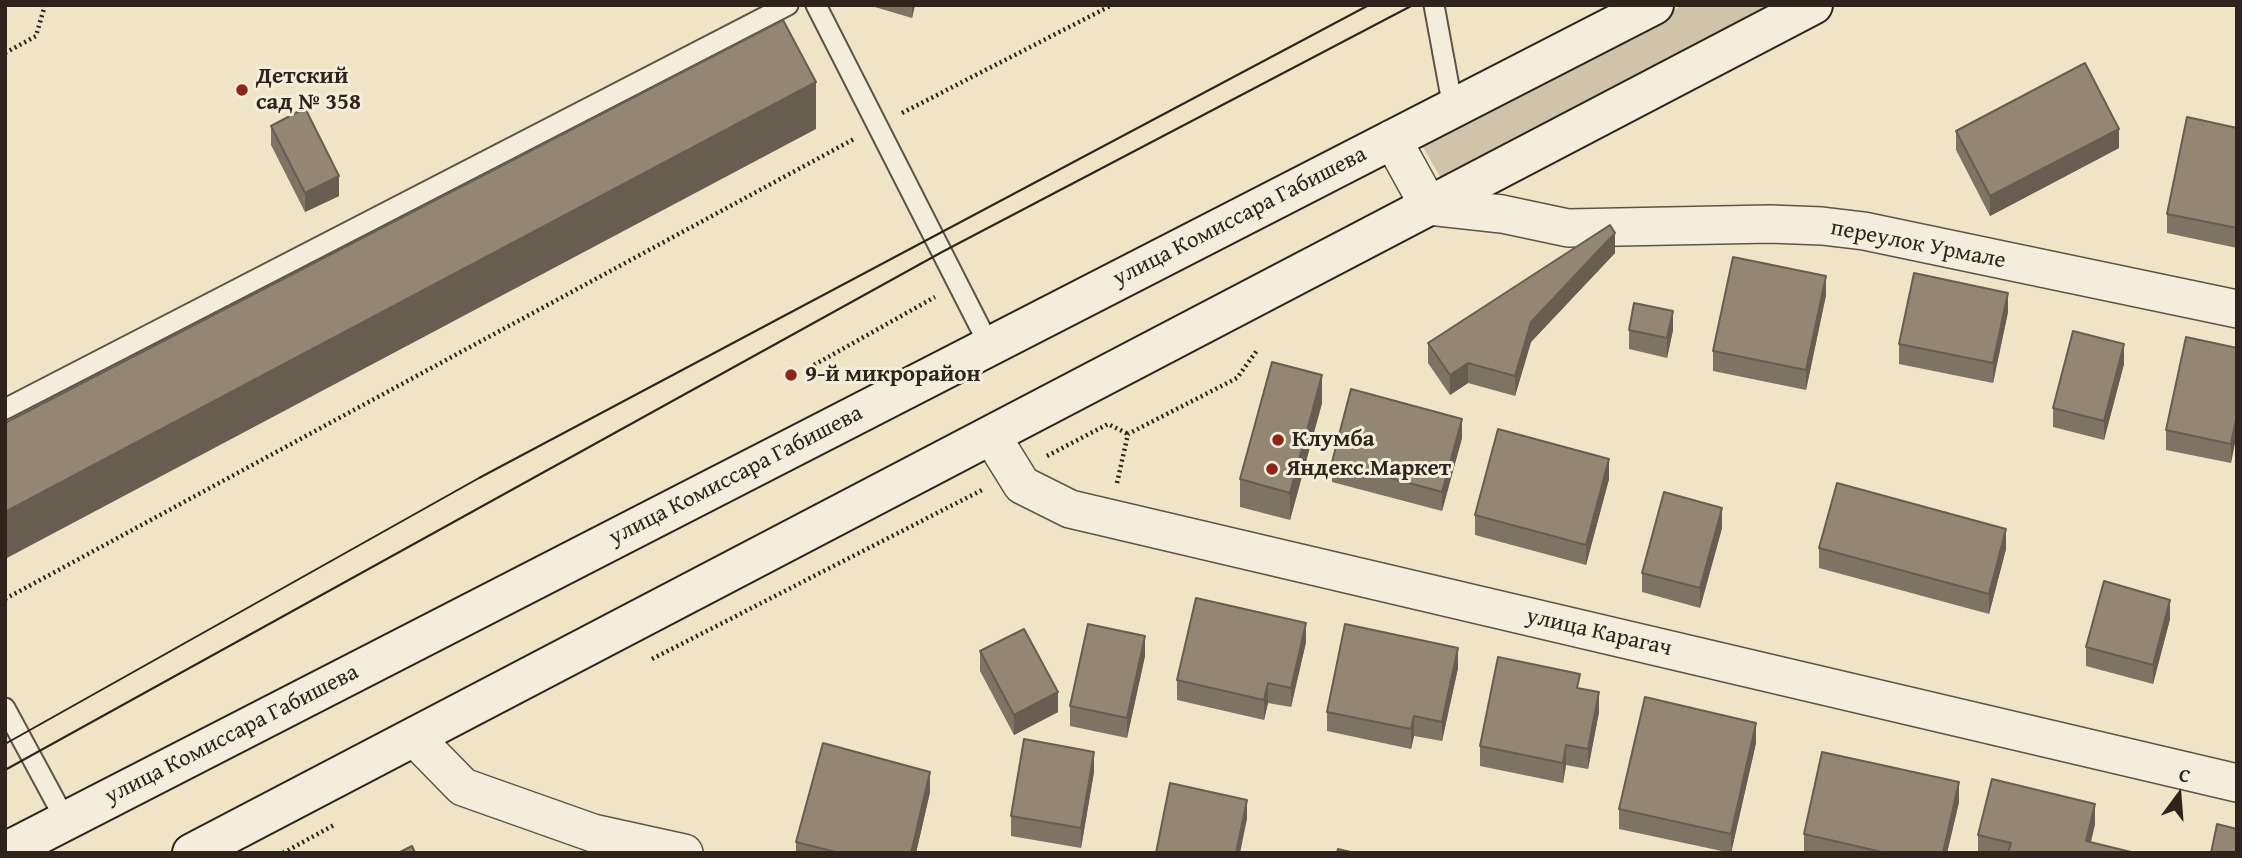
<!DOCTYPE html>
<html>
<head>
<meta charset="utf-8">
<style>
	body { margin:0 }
	#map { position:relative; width:2242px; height:858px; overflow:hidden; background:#f0e4c7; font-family:"Gentium Book Plus",serif }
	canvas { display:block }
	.frame { position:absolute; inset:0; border:7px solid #2f231b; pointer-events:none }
	.north { position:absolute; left:2144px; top:760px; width:70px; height:70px; -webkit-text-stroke:5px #f5eddb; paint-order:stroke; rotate:16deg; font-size:19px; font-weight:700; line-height:28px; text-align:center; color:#2f231b }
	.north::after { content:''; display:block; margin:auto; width:24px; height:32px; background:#2f231b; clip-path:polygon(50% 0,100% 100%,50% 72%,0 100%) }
</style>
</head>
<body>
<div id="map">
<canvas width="2242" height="858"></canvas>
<div class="frame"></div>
<div class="north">С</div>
</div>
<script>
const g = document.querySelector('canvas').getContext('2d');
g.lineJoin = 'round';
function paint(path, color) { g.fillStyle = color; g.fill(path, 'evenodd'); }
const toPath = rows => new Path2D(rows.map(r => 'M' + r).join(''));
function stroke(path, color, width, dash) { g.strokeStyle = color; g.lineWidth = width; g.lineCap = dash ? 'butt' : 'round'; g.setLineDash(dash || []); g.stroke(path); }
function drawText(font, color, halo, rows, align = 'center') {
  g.font = font + ' "Gentium Book Plus",serif'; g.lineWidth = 6; g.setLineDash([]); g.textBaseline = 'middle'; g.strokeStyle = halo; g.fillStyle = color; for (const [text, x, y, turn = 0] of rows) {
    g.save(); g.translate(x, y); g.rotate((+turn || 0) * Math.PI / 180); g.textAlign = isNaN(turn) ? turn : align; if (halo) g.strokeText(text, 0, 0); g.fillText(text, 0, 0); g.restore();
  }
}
const green = toPath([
	[1683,5,1786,5,1443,182,1422,145]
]);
const path = toPath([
	[5,53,36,36,45,5],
	[902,113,1112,5],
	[814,365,935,297],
	[1047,456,1108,424,1128,434],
	[1117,483,1128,434,1237,378,1258,349],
	[5,599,854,139],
	[652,659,984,489],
	[283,853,334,825]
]);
const lane = toPath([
	[816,5,989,345],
	[1434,5,1453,108],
	[5,409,788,5],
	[5,708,66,821]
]);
const street = toPath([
	[1392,139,1429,206,1502,214,1568,228,1770,224,1822,226,1864,231,2237,309],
	[991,435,1022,485,1070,509,2237,783],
	[414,737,463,787,593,833,684,853]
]);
const secondary = toPath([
	[5,852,1654,5],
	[192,853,1813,5]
]);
const tram = toPath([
	[5,744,479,478,1369,5],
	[5,770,942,252,1413,5]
]);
const wall = toPath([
	[868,5,915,5,912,18],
	[271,126,339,196,305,212,271,145],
	[2237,128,2237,248,2167,233,2167,214],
	[1956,131,2119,148,1990,216,1956,150],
	[1615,253,1531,342,1515,396,1468,383,1450,395,1428,363,1428,343],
	[1826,295,1806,390,1713,371,1713,351],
	[2008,312,1993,383,1899,364,1899,344],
	[1629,330,1673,330,1667,358,1629,349],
	[2237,348,2231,463,2166,450,2166,430],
	[2124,364,2104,440,2053,427,2053,408],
	[1322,403,1290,520,1240,507,1240,479],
	[1462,438,1442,511,1332,482,1332,462],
	[1609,479,1586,565,1475,535,1475,515],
	[1722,528,1700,608,1642,592,1642,573],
	[1819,548,2006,549,1989,614,1819,568],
	[2170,619,2153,684,2086,666,2086,647],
	[1306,642,1291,707,1268,703,1264,720,1177,700,1177,680],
	[980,651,1058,712,1014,735,980,671],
	[1145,656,1127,738,1070,726,1070,706],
	[1458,668,1442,741,1414,736,1411,749,1327,731,1327,712],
	[1580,688,1599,712,1588,769,1566,765,1563,783,1480,766,1480,746],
	[1756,743,1731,853,1619,829,1619,809],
	[1094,772,1081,848,1011,836,1011,816],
	[930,792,916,853,796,853,796,842],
	[1959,802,1947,853,1804,853,1804,834],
	[2095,824,2091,842,2135,853,1978,853,1978,835]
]);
const shadedWall = toPath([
	[912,5,915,5,912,18],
	[816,82,816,129,5,559,5,512],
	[2119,129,2119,148,1990,216,1990,196],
	[339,176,339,196,305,212,305,193],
	[1615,233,1615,253,1531,342,1515,396,1515,376,1531,322],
	[1826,276,1826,295,1806,390,1806,370],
	[2008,293,2008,312,1993,383,1993,363],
	[1673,311,1673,330,1667,358,1667,338],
	[2124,344,2124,364,2104,440,2104,421],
	[1468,363,1468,383,1450,395,1450,375],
	[1322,375,1322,403,1290,520,1290,493],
	[2237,415,2237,434,2231,463,2231,444],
	[1462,419,1462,438,1442,511,1442,492],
	[1609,459,1609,479,1586,565,1586,545],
	[1722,508,1722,528,1700,608,1700,588],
	[2006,529,2006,549,1989,614,1989,594],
	[2170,600,2170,619,2153,684,2153,665],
	[1306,623,1306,642,1291,707,1291,688],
	[1145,636,1145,656,1127,738,1127,718],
	[1458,648,1458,668,1442,741,1442,722],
	[1268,683,1268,703,1264,720,1264,700],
	[1058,692,1058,712,1014,735,1014,715],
	[1599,692,1599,712,1588,769,1588,749],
	[1414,716,1414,736,1411,749,1411,729],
	[1756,723,1756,743,1731,853,1731,834],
	[1566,745,1566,765,1563,783,1563,763],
	[1094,752,1094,772,1081,848,1081,828],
	[930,772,930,792,916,853,911,853],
	[1959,782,1959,802,1947,853,1943,853],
	[1247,800,1247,819,1240,853,1236,853],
	[2095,804,2095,824,2088,853,2086,841]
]);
const building = toPath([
	[783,20,816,82,5,512,5,423,783,20],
	[2085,63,2119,129,1990,196,1956,131,2085,63],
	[305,108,339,176,305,193,271,126,305,108],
	[2187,117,2237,128,2237,228,2167,214,2187,117],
	[1610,225,1615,233,1531,322,1515,376,1468,363,1450,375,1428,343,1610,225],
	[1733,257,1826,276,1806,370,1713,351,1733,257],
	[1914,273,2008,293,1993,363,1899,344,1914,273],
	[1634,303,1673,311,1667,338,1629,330,1634,303],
	[2073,331,2124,344,2104,421,2053,408,2073,331],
	[2186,337,2237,348,2237,415,2231,444,2166,430,2186,337],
	[1272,362,1322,375,1290,493,1240,479,1272,362],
	[1351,389,1462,419,1442,492,1332,462,1351,389],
	[1498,429,1609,459,1586,545,1475,515,1498,429],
	[1837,483,2006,529,1989,594,1819,548,1837,483],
	[1664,492,1722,508,1700,588,1642,573,1664,492],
	[2104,581,2170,600,2153,665,2086,647,2104,581],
	[1196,598,1306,623,1291,688,1268,683,1264,700,1177,680,1196,598],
	[1088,624,1145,636,1127,718,1070,706,1088,624],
	[1345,624,1458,648,1442,722,1414,716,1411,729,1327,712,1345,624],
	[1024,629,1058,692,1014,715,980,651,1024,629],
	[1498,657,1580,674,1577,688,1599,692,1588,749,1566,745,1563,763,1480,746,1498,657],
	[1645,697,1756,723,1731,834,1619,809,1645,697],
	[1024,739,1094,752,1081,828,1011,816,1024,739],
	[823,743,930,772,911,853,840,853,796,842,823,743],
	[1822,752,1959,782,1943,853,1886,853,1804,834,1822,752],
	[1992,779,2095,804,2086,841,2135,853,2008,853,2011,843,1978,835,1992,779],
	[1170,783,1247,800,1236,853,1156,853,1170,783],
	[2217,824,2237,829,2237,853,2211,853,2217,824],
	[412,846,415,853,398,853,412,846],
	[1338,849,1355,853,1337,853,1338,849]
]);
const markers = [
	[242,90,7,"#8f2418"],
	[791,375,7,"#8f2418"],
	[1278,440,7,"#8f2418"],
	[1272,469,7,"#8f2418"]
];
const poiNames = [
	["Детский",256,77],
	["сад № 358",256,103],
	["9-й микрорайон",805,375],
	["Клумба",1292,440],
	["Яндекс.Маркет",1286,469]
];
const streetNames = [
	["улица Комиссара Габишева",1240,217,-27],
	["переулок Урмале",1918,245,11],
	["улица Комиссара Габишева",736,476,-27],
	["улица Карагач",1599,633,13],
	["улица Комиссара Габишева",232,735,-27]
];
paint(green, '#cfc3aa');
stroke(lane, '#5f5346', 23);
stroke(street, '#5f5346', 40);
stroke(secondary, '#2f231b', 42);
stroke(path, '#2f231b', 4.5, [2, 3.5]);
stroke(lane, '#f5eddb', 19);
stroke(street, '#f5eddb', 37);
stroke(secondary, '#f5eddb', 38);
stroke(tram, '#2f231b', 2);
paint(wall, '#7e7464');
paint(shadedWall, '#675e51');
paint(building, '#938774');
stroke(building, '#675e51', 2);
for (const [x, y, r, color] of markers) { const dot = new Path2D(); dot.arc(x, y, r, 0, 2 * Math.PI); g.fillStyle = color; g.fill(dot); stroke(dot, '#f5eddb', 2.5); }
drawText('bold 23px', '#2f231b', '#f5eddb', poiNames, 'left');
drawText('23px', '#2f231b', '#f5eddb', streetNames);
</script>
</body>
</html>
